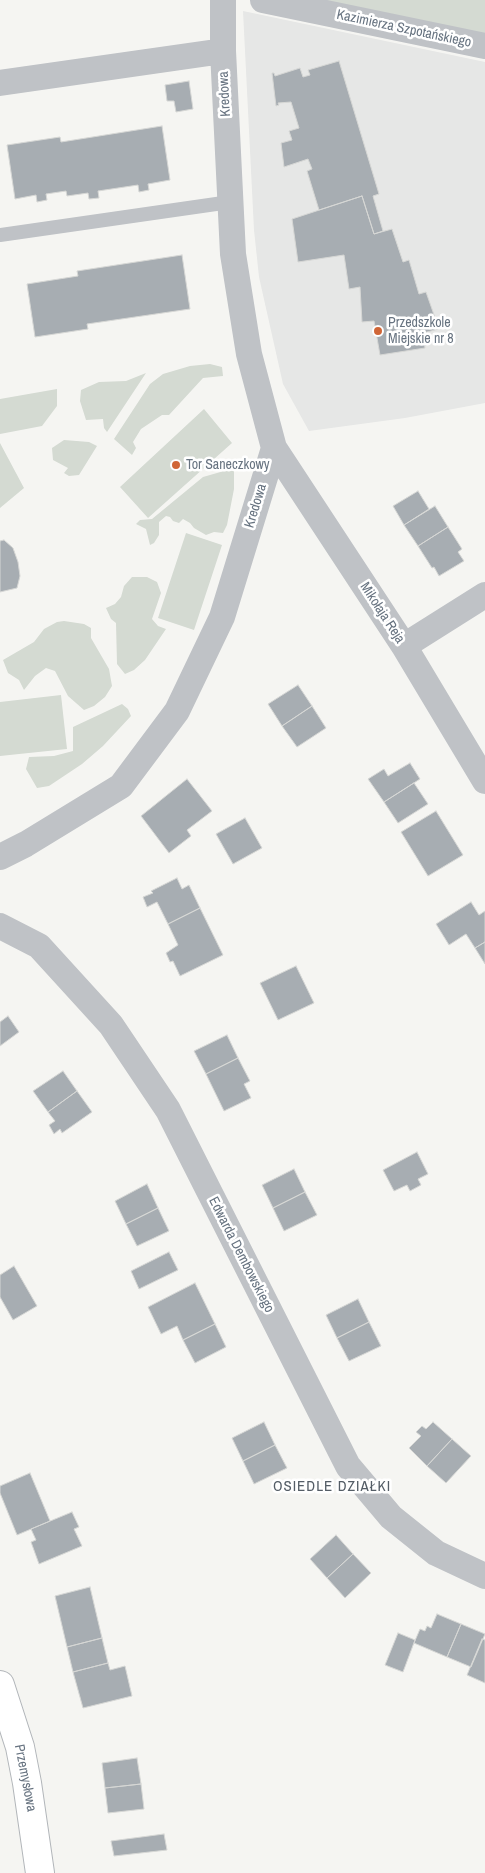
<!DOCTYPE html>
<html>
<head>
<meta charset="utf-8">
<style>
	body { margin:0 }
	canvas { display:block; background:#f5f5f2 }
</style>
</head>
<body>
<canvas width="485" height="1873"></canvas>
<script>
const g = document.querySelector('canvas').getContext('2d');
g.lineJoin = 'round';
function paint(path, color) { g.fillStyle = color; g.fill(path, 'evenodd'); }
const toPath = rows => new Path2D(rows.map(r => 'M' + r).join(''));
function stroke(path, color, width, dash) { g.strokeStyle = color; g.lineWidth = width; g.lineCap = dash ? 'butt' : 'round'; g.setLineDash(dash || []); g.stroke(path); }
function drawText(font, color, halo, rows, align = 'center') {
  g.font = font + ' "Archivo Narrow",sans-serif'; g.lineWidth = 5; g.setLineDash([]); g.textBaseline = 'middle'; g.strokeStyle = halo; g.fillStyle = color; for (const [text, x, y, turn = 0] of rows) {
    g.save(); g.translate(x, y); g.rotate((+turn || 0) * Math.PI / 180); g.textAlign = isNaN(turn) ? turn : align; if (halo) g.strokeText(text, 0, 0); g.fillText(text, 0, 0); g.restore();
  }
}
const built = toPath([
	[243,11,485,62,485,403,405,418,309,431,283,384,259,277,254,230]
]);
const green = toPath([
	[310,0,485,0,485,34],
	[210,364,222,367,223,376,203,378,169,415,162,415,141,429,133,442,136,448,132,455,114,439,150,384,163,374,190,366],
	[146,373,107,432,104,428,103,419,86,420,80,401,81,390,99,382,126,381],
	[57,389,57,406,42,426,0,434,0,399],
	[204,409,232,443,148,518,120,487],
	[64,440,89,442,97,446,79,475,69,476,64,473,68,468,53,460,52,448],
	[0,443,24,488,0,508],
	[224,471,234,471,234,489,227,525,223,533,214,532,206,535,194,528,190,523,183,519,179,523,173,521,170,517,166,516,159,522,159,535,154,543,150,545,146,529,136,524,140,520,152,519,203,477],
	[186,533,222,545,194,630,158,618],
	[132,577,147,577,157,582,161,593,152,619,158,626,166,629,145,660,134,670,125,674,117,664,116,623,111,619,106,608,115,604,121,597,124,586],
	[64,621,84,624,91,628,91,638,109,669,112,686,105,697,94,706,84,710,68,696,55,671,46,668,35,676,24,690,19,680,8,673,3,660,34,642,44,629,57,622],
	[61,695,67,749,0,756,0,702],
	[122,704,128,709,131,716,103,746,82,764,49,786,37,788,26,769,29,757,54,756,73,751,73,727]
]);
const building = toPath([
	[339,61,379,194,373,196,383,231,374,234,362,196,319,210,307,171,312,169,308,159,284,167,281,143,292,140,289,131,299,128,291,102,278,103,279,105,276,106,272,73,274,73,275,76,300,68,303,77,310,75,308,70,339,61],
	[189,81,193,109,176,112,174,101,167,101,165,85,189,81],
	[162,126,170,180,148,184,149,190,139,192,138,185,98,191,99,198,89,199,88,193,67,196,66,191,46,194,47,200,37,202,36,195,15,199,7,145,60,137,61,142,162,126],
	[362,196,374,234,392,229,403,262,409,260,419,294,426,292,439,329,423,333,425,348,380,355,374,321,362,322,360,287,349,289,344,255,298,262,292,219,362,196],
	[182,255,190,309,87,324,88,329,35,337,27,284,78,276,77,271,182,255],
	[418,491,429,509,404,525,393,506,418,491],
	[435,506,448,527,418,546,404,525,435,506],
	[448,527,462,549,458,552,464,561,439,576,434,567,432,568,418,546,448,527],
	[4,540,13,548,18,562,20,576,17,588,0,592,0,541,4,540],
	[298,685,312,706,282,726,268,704,298,685],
	[312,706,326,728,297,747,282,726,312,706],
	[410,763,420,779,384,802,368,779,384,769,388,776,410,763],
	[187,779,212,811,187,830,191,836,169,853,141,816,187,779],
	[414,783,428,804,398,823,384,802,414,783],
	[436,811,463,855,428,876,401,832,436,811],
	[245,818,262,848,233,864,216,834,245,818],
	[177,878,182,889,189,885,200,908,168,924,157,902,147,907,143,897,153,893,151,891,177,878],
	[471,902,479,915,485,911,485,942,475,948,466,934,449,945,436,924,471,902],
	[200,908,223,955,180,976,173,961,170,962,166,953,178,945,168,924,200,908],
	[485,942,485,964,475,948,485,942],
	[296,966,314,1003,278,1020,260,983,296,966],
	[8,1016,19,1032,0,1046,0,1022,8,1016],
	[227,1035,238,1058,206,1074,194,1051,227,1035],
	[238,1058,250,1081,244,1084,251,1098,224,1111,206,1074,238,1058],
	[63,1071,77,1091,48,1112,33,1091,63,1071],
	[77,1091,92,1112,62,1133,60,1129,54,1134,49,1125,55,1121,48,1112,77,1091],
	[417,1152,428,1174,418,1179,421,1185,410,1191,407,1185,394,1191,383,1170,417,1152],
	[294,1169,305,1192,273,1208,262,1185,294,1169],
	[147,1184,158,1208,126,1224,115,1201,147,1184],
	[305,1192,317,1215,284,1231,273,1208,305,1192],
	[158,1208,169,1231,137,1246,126,1224,158,1208],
	[169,1252,178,1270,139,1289,131,1271,169,1252],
	[14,1266,37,1306,13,1320,0,1297,0,1275,14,1266],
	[195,1283,215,1324,183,1340,177,1326,161,1334,148,1307,195,1283],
	[358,1299,369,1322,337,1338,326,1315,358,1299],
	[369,1322,381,1346,349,1361,337,1338,369,1322],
	[215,1324,226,1347,195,1363,183,1340,215,1324],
	[264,1422,275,1445,243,1461,232,1438,264,1422],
	[433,1422,452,1439,427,1466,409,1448,421,1436,416,1432,422,1426,426,1429,433,1422],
	[452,1439,471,1456,446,1483,427,1466,452,1439],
	[275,1445,287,1468,254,1484,243,1461,275,1445],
	[30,1473,50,1521,17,1535,0,1493,0,1486,30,1473],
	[72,1512,79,1527,74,1529,82,1546,39,1564,31,1542,36,1540,31,1529,72,1512],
	[336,1535,353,1554,327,1578,310,1559,336,1535],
	[353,1554,371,1573,345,1598,327,1578,353,1554],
	[90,1587,102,1638,67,1647,55,1596,90,1587],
	[437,1614,461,1624,447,1657,414,1643,420,1629,425,1631,427,1626,431,1628,437,1614],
	[461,1624,485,1634,471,1667,447,1657,461,1624],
	[398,1633,415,1640,403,1672,385,1665,398,1633],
	[102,1638,108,1663,73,1672,67,1647,102,1638],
	[482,1639,485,1640,485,1683,467,1675,482,1639],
	[108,1663,110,1670,125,1666,132,1696,83,1708,73,1672,108,1663],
	[137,1758,141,1784,105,1788,102,1763,137,1758],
	[141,1784,144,1809,108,1813,105,1788,141,1784],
	[164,1834,167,1850,114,1856,111,1841,164,1834]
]);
const service = toPath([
	[0,235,230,202]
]);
const minor = toPath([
	[263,0,485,46],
	[0,83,223,51],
	[274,448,404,646,485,781],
	[404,646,485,595],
	[0,857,26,844,121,786,177,711,222,617,274,448,249,354,233,254,223,51,223,0],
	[0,926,39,946,111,1025,168,1110,348,1466,391,1517,436,1553,485,1576]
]);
const secondary = toPath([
	[0,1685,20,1747,27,1783,40,1873]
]);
const markers = [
	[378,331,5,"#d06637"],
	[176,465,5,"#d06637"]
];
const streetNames = [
	["Kazimierza Szpotańskiego",404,29,12],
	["Kredowa",225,94,-93],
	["Kredowa",256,506,-73],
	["Mikołaja Reja",382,613,57],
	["Edwarda Dembowskiego",241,1255,63],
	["Przemysłowa",25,1778,79]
];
const poiNames = [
	["Przedszkole",388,323],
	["Miejskie nr 8",388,339],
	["Tor Saneczkowy",186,465]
];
const neighbourhoodNames = [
	["OSIEDLE DZIAŁKI",332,1487]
];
paint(built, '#e6e7e6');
paint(green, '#d4dad2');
paint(building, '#a7adb2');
stroke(building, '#d6d7d5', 1);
stroke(secondary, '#b2b6ba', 30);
stroke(service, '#bfc2c6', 14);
stroke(minor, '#bfc2c6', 26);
stroke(secondary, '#fff', 28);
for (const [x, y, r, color] of markers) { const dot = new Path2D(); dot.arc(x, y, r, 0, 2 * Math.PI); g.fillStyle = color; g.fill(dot); stroke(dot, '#fff', 2); }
drawText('14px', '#677380', '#fff', streetNames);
drawText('14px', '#677380', '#fff', poiNames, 'left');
g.letterSpacing = '1px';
drawText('15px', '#545d66', '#fff', neighbourhoodNames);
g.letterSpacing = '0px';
</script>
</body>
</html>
